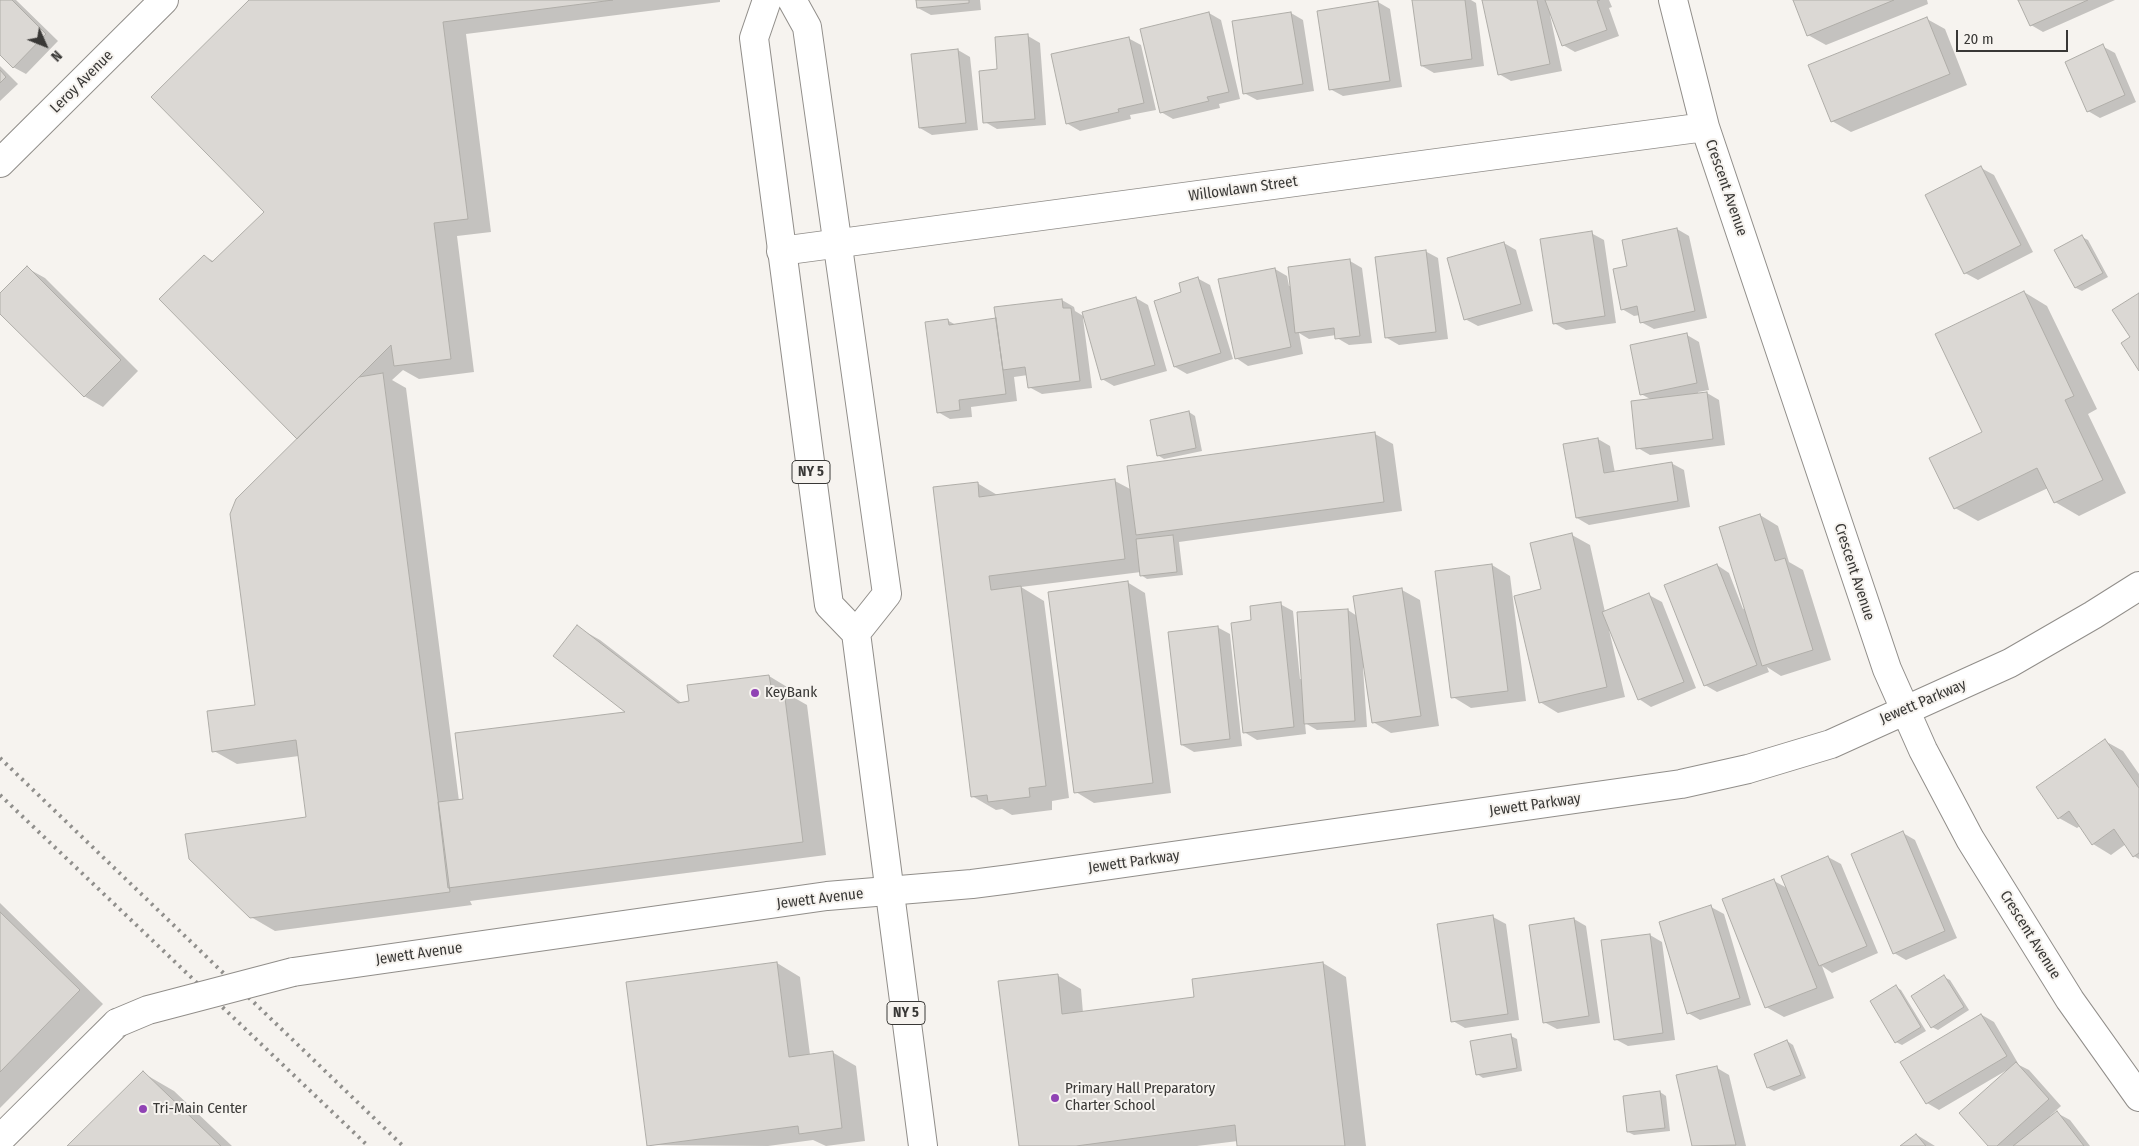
<!DOCTYPE html>
<html>
<head>
<meta charset="utf-8">
<style>
	body { margin:0 }
	#map { position:relative; width:2139px; height:1146px; overflow:hidden; background:#f6f3ef; font-family:"Fira Sans Condensed",sans-serif }
	canvas { display:block }
	.north { position:absolute; left:20px; top:20px; width:50px; height:50px; -webkit-text-stroke:4px #f6f3ef; paint-order:stroke; rotate:134deg; font-size:14px; font-weight:700; line-height:20px; text-align:center; color:#393836 }
	.north::after { content:''; display:block; margin:auto; width:18px; height:22px; background:#393836; clip-path:polygon(50% 0,100% 100%,50% 72%,0 100%) }
	.scale { position:absolute; left:1956px; top:30px; width:112px; height:22px; box-sizing:border-box; border:2px solid #393836; border-top:0; padding-left:6px; font-size:15px; line-height:18px; white-space:nowrap; color:#393836; -webkit-text-stroke:4px #f6f3ef; paint-order:stroke }
</style>
</head>
<body>
<div id="map">
<canvas width="2139" height="1146"></canvas>
<div class="north">N</div>
<div class="scale">20 m</div>
</div>
<script>
const g = document.querySelector('canvas').getContext('2d');
g.lineJoin = 'round';
function paint(path, color) { g.fillStyle = color; g.fill(path, 'evenodd'); }
const toPath = rows => new Path2D(rows.map(r => 'M' + r).join(''));
function stroke(path, color, width, dash) { g.strokeStyle = color; g.lineWidth = width; g.lineCap = dash ? 'butt' : 'round'; g.setLineDash(dash || []); g.stroke(path); }
function drawText(font, color, halo, rows, align = 'center') {
  g.font = font + ' "Fira Sans Condensed",sans-serif'; g.lineWidth = 4; g.setLineDash([]); g.textBaseline = 'middle'; g.strokeStyle = halo; g.fillStyle = color; for (const [text, x, y, turn = 0] of rows) {
    g.save(); g.translate(x, y); g.rotate((+turn || 0) * Math.PI / 180); g.textAlign = isNaN(turn) ? turn : align; if (halo) g.strokeText(text, 0, 0); g.fillText(text, 0, 0); g.restore();
  }
}
const shadow = toPath([
	[0,0,16,0,58,41,26,74,13,67,0,53],
	[251,0,720,0,720,2,466,34,491,232,457,236,474,372,419,379,403,370,392,380,406,388,459,801,464,800,628,713,577,627,600,640,683,704,690,702,688,686,769,676,792,690,793,697,807,705,826,855,470,901,472,905,275,931,251,917,307,819,299,756,237,764,214,751,256,706,299,439,204,256,215,262,265,212],
	[918,0,980,0,981,10,931,15,918,8],
	[1413,0,1471,0,1476,3,1484,66,1434,73,1422,66],
	[1483,0,1609,0,1612,7,1609,8,1619,36,1575,52,1563,45,1552,14,1550,15,1562,71,1511,81,1499,74],
	[1794,0,1927,0,1928,4,1826,45,1808,35],
	[2020,0,2115,0,2043,32,2031,25],
	[1378,2,1390,9,1402,87,1343,96,1330,89],
	[1209,13,1221,20,1240,99,1219,104,1220,108,1173,119,1161,112],
	[1291,13,1303,20,1314,91,1257,100,1244,93],
	[1927,19,1945,29,1967,85,1851,132,1832,121],
	[1028,36,1040,43,1046,125,997,129,985,122,999,70],
	[1128,38,1141,45,1156,110,1130,115,1131,119,1080,131,1068,124,1052,55],
	[2102,46,2115,53,2136,102,2100,118,2088,111],
	[958,50,970,57,978,130,932,135,920,128],
	[0,66,18,84,0,101],
	[1981,168,1994,175,2033,252,1978,280,1965,273,1926,196],
	[1677,229,1689,236,1707,318,1654,329,1641,322,1640,315,1634,316,1622,309,1628,267],
	[1591,233,1604,240,1616,323,1566,330,1554,323],
	[2082,237,2088,240,2108,277,2082,291,2076,288,2056,251],
	[1504,243,1516,250,1533,311,1478,326,1465,319],
	[1425,251,1438,258,1448,339,1399,345,1387,338],
	[1350,261,1362,268,1372,343,1349,345,1337,338,1336,335,1309,339,1299,333,1303,354,1248,366,1236,358,1275,269,1287,276,1289,286],
	[27,268,45,278,138,371,103,407,84,396,0,313,0,295],
	[1197,278,1210,285,1233,359,1187,374,1175,367,1183,293],
	[2024,292,2047,306,2097,409,2088,414,2126,493,2079,516,2055,502,2048,488,1978,521,1955,508,1984,432],
	[1136,298,1148,305,1167,371,1114,386,1102,379,1085,318,1083,318,1092,388,1042,394,1029,387,1028,375,1014,377,1017,401,971,407,972,417,950,419,938,412,947,320,956,325,997,319,1062,300,1074,307,1075,311,1085,317],
	[1687,335,1699,342,1709,390,1698,392,1699,394,1707,393,1719,400,1725,445,1650,455,1638,448,1652,400,1641,394],
	[1189,412,1195,416,1202,451,1164,459,1159,456],
	[1375,434,1393,444,1402,511,1179,542,1183,575,1147,579,1141,575,1141,572,1021,587,1044,601,1069,798,1052,801,1052,810,1012,815,1002,809,996,810,972,796,977,483,999,496,1115,481,1132,490],
	[1598,439,1610,446,1615,473,1671,463,1684,470,1690,507,1589,525,1577,518],
	[1760,515,1778,526,1789,562,1803,570,1831,660,1781,676,1767,667,1769,672,1717,692,1705,685,1717,565,1729,573,1743,609,1745,608],
	[1572,535,1590,545,1605,612,1649,595,1662,602,1696,688,1651,707,1639,699,1611,630,1609,630,1625,697,1558,713,1540,702],
	[1492,565,1510,576,1526,701,1471,708,1453,697],
	[1127,582,1145,593,1171,793,1094,803,1076,792],
	[1402,590,1420,600,1439,726,1391,733,1373,722,1365,667,1363,668,1367,727,1317,730,1305,723,1306,734,1257,740,1244,732,1252,621,1280,604,1293,611,1300,679,1302,679,1348,610,1357,616],
	[1217,627,1230,634,1242,746,1194,752,1182,745],
	[2105,741,2123,751,2139,774,2139,859,2134,856,2126,844,2111,855,2093,844,2080,826,2077,828,2059,818],
	[1903,833,1915,840,1957,938,1906,960,1894,953],
	[1828,857,1841,864,1878,953,1832,973,1822,966,1834,998,1784,1017,1766,1007,1774,881,1787,888],
	[0,903,103,1004,0,1108],
	[1711,907,1724,914,1751,1005,1700,1020,1688,1013],
	[1493,917,1506,924,1519,1020,1465,1028,1453,1021],
	[1574,919,1586,926,1600,1023,1557,1029,1544,1022],
	[1650,935,1662,942,1675,1040,1628,1046,1615,1039],
	[777,963,800,977,810,1055,832,1052,856,1066,865,1141,826,1146,813,1140,768,1146,648,1145],
	[1323,963,1346,977,1366,1146,1238,1146,1238,1141,1197,1146,1020,1146,1057,975,1081,989,1083,1013,1196,999],
	[1944,977,1950,980,1969,1010,1938,1030,1932,1027],
	[1896,987,1901,990,1926,1031,1902,1045,1896,1042],
	[1982,1015,1994,1022,2019,1065,2029,1070,2061,1106,2050,1116,2051,1118,2057,1113,2070,1120,2090,1146,1989,1146,2007,1070,1939,1110,1927,1103],
	[1511,1036,1517,1039,1522,1071,1483,1078,1477,1074],
	[1787,1041,1793,1045,1806,1078,1774,1091,1768,1088,1755,1055],
	[1717,1068,1729,1075,1746,1146,1694,1146,1678,1076],
	[143,1073,174,1091,232,1146,69,1146],
	[1660,1092,1666,1096,1670,1131,1634,1135,1628,1132],
	[1917,1135,1935,1146,1902,1146]
]);
const building = toPath([
	[0,0,12,0,46,34,13,68,0,55,0,0],
	[249,0,613,0,443,22,468,219,434,223,451,359,394,366,391,345,297,439,159,299,204,255,212,262,264,212,151,97,249,0],
	[916,0,969,0,969,3,917,8,916,0],
	[1412,0,1465,0,1472,59,1421,66,1412,0],
	[1482,0,1537,0,1550,64,1498,75,1482,0],
	[1545,0,1600,0,1597,1,1607,30,1562,46,1545,0],
	[1793,0,1894,0,1807,36,1793,0],
	[2018,0,2088,0,2030,26,2018,0],
	[1378,1,1390,81,1329,90,1317,11,1378,1],
	[1209,12,1229,92,1207,97,1209,101,1160,113,1140,29,1209,12],
	[1291,12,1303,84,1243,94,1232,21,1291,12],
	[1927,17,1950,74,1831,122,1808,65,1927,17],
	[1028,34,1035,119,983,123,979,71,997,69,995,37,1028,34],
	[1129,37,1144,103,1118,109,1119,112,1066,124,1051,54,1129,37],
	[2103,44,2125,95,2087,112,2065,62,2103,44],
	[958,49,966,123,919,128,911,54,958,49],
	[0,70,6,77,0,83,0,70],
	[1981,166,2021,245,1964,274,1925,195,1981,166],
	[1677,228,1695,311,1640,323,1637,306,1621,310,1613,269,1627,266,1622,240,1677,228],
	[1592,231,1605,316,1553,324,1540,239,1592,231],
	[2082,235,2103,273,2075,288,2054,250,2082,235],
	[1504,242,1521,304,1464,320,1447,258,1504,242],
	[1426,250,1436,332,1385,338,1375,257,1426,250],
	[1350,259,1360,336,1335,339,1334,328,1295,333,1288,267,1350,259],
	[27,266,121,360,84,397,0,314,0,293,27,266],
	[1275,268,1291,347,1235,359,1218,279,1275,268],
	[1198,277,1221,353,1174,367,1154,301,1181,292,1179,283,1198,277],
	[2024,291,2074,396,2065,400,2103,480,2054,503,2037,468,1954,509,1929,458,1982,432,1935,334,2024,291],
	[2139,293,2139,371,2121,343,2130,337,2112,310,2139,293],
	[1136,297,1155,365,1101,380,1082,312,1136,297],
	[1062,299,1063,308,1071,308,1080,381,1028,388,1025,367,1003,370,994,307,1062,299],
	[996,318,1006,394,959,400,960,410,937,413,925,322,948,319,949,325,996,318],
	[1687,333,1697,383,1640,395,1630,345,1687,333],
	[383,373,450,892,250,918,189,859,185,834,306,817,296,740,212,752,207,711,255,705,230,514,236,499,359,377,383,373],
	[1707,392,1713,439,1636,449,1631,401,1707,392],
	[1189,411,1196,448,1157,456,1150,420,1189,411],
	[1375,432,1384,502,1136,535,1127,466,1375,432],
	[1598,438,1604,473,1672,462,1678,501,1576,518,1563,444,1598,438],
	[1115,479,1125,559,989,576,991,590,1021,586,1046,786,1029,788,1030,797,988,802,987,795,971,797,933,487,978,482,979,497,1115,479],
	[1760,514,1775,561,1785,558,1813,650,1762,666,1719,527,1760,514],
	[1572,533,1607,687,1539,703,1514,596,1541,589,1530,543,1572,533],
	[1173,535,1177,572,1140,576,1136,539,1173,535],
	[1492,564,1508,691,1451,698,1435,571,1492,564],
	[1717,564,1757,665,1704,686,1664,585,1717,564],
	[1128,581,1153,783,1074,793,1048,592,1128,581],
	[1402,588,1421,716,1372,723,1353,596,1402,588],
	[1649,593,1684,682,1638,700,1602,612,1649,593],
	[1281,602,1294,727,1243,733,1231,623,1251,620,1250,606,1281,602],
	[1348,609,1355,721,1304,724,1297,612,1348,609],
	[577,625,678,703,689,701,687,685,769,675,772,692,784,690,803,842,448,888,438,802,463,799,455,733,625,712,553,656,577,625],
	[1218,626,1230,739,1181,745,1168,632,1218,626],
	[2105,739,2139,788,2139,853,2133,857,2114,829,2092,845,2069,811,2058,819,2036,787,2105,739],
	[1903,831,1945,931,1893,954,1851,854,1903,831],
	[1828,856,1867,946,1819,966,1781,876,1828,856],
	[1774,879,1817,988,1765,1008,1722,899,1774,879],
	[1711,905,1740,998,1687,1014,1659,922,1711,905],
	[0,912,80,990,0,1072,0,912],
	[1493,915,1508,1014,1451,1022,1437,924,1493,915],
	[1574,918,1589,1016,1543,1023,1529,925,1574,918],
	[1650,934,1663,1033,1614,1040,1601,940,1650,934],
	[777,962,789,1057,833,1051,842,1128,799,1134,798,1126,647,1146,626,982,777,962],
	[1323,962,1345,1146,1237,1146,1235,1125,1076,1146,1019,1146,998,981,1058,974,1062,1014,1194,997,1192,979,1323,962],
	[1944,975,1964,1007,1931,1028,1911,996,1944,975],
	[1896,985,1921,1027,1895,1043,1870,1001,1896,985],
	[1981,1014,2007,1056,1926,1104,1900,1062,1981,1014],
	[1511,1034,1517,1068,1476,1075,1470,1041,1511,1034],
	[1787,1040,1801,1075,1767,1088,1754,1054,1787,1040],
	[2016,1062,2049,1099,1997,1146,1988,1146,1959,1113,2016,1062],
	[1717,1066,1736,1145,1692,1146,1676,1075,1717,1066],
	[143,1071,221,1146,67,1146,143,1071],
	[1660,1091,1665,1128,1627,1132,1623,1096,1660,1091],
	[2057,1111,2084,1146,2013,1146,2057,1111],
	[1916,1134,1926,1146,1900,1146,1916,1134]
]);
const street = toPath([
	[1673,0,1705,127,1887,669,1923,750,1970,839,2070,1000,2139,1097],
	[0,163,164,0],
	[781,251,1705,127],
	[293,972,827,896,972,884,1011,879,1681,784,1748,769,1831,744,2010,663,2093,615,2139,586],
	[0,1139,117,1023]
]);
const primary = toPath([
	[767,0,754,38,829,605,856,633,923,1146],
	[792,0,807,27,887,594,856,633]
]);
const rail = toPath([
	[0,758,403,1146],
	[0,795,368,1146]
]);
const streetBridge = toPath([
	[117,1023,148,1010,293,972]
]);
const markers = [
	[755,693,5,"#9043b4"],
	[1055,1098,5,"#9043b4"],
	[143,1109,5,"#9043b4"]
];
const shields = [
	[811,472,38],
	[906,1013,38]
];
const shieldNames = [
	["NY 5",811,472],
	["NY 5",906,1013]
];
const streetNames = [
	["Leroy Avenue",82,82,-45],
	["Crescent Avenue",1726,188,71],
	["Willowlawn Street",1243,189,-8],
	["Crescent Avenue",1854,572,72],
	["Jewett Parkway",1923,702,-23],
	["Jewett Parkway",1535,805,-8],
	["Jewett Parkway",1134,862,-8],
	["Jewett Avenue",820,899,-7],
	["Crescent Avenue",2030,935,58],
	["Jewett Avenue",419,954,-8]
];
const poiNames = [
	["KeyBank",765,693],
	["Primary Hall Preparatory",1065,1089],
	["Charter School",1065,1106],
	["Tri-Main Center",153,1109]
];
paint(shadow, '#0003');
paint(building, '#dbd8d4');
stroke(building, '#afada8', 1);
stroke(street, '#918e8a', 30);
stroke(primary, '#918e8a', 30);
stroke(street, '#fff', 28);
stroke(primary, '#fff', 28);
stroke(rail, '#908f8c', 4, [2.5, 5]);
stroke(streetBridge, '#918e8a', 30, []);
stroke(streetBridge, '#fff', 28);
for (const [x, y, r, color] of markers) { const dot = new Path2D(); dot.arc(x, y, r, 0, 2 * Math.PI); g.fillStyle = color; g.fill(dot); stroke(dot, '#f6f3ef', 2); }
for (const [x, y, w] of shields) { const box = new Path2D(); box.roundRect(x - w / 2, y - 11.5, w, 23, 4); g.fillStyle = '#f6f3ef'; g.fill(box); stroke(box, '#393836', 1); }
drawText('bold 14px', '#393836', null, shieldNames);
drawText('15px', '#393836', '#f6f3ef', streetNames);
drawText('15px', '#393836', '#f6f3ef', poiNames, 'left');
</script>
</body>
</html>
